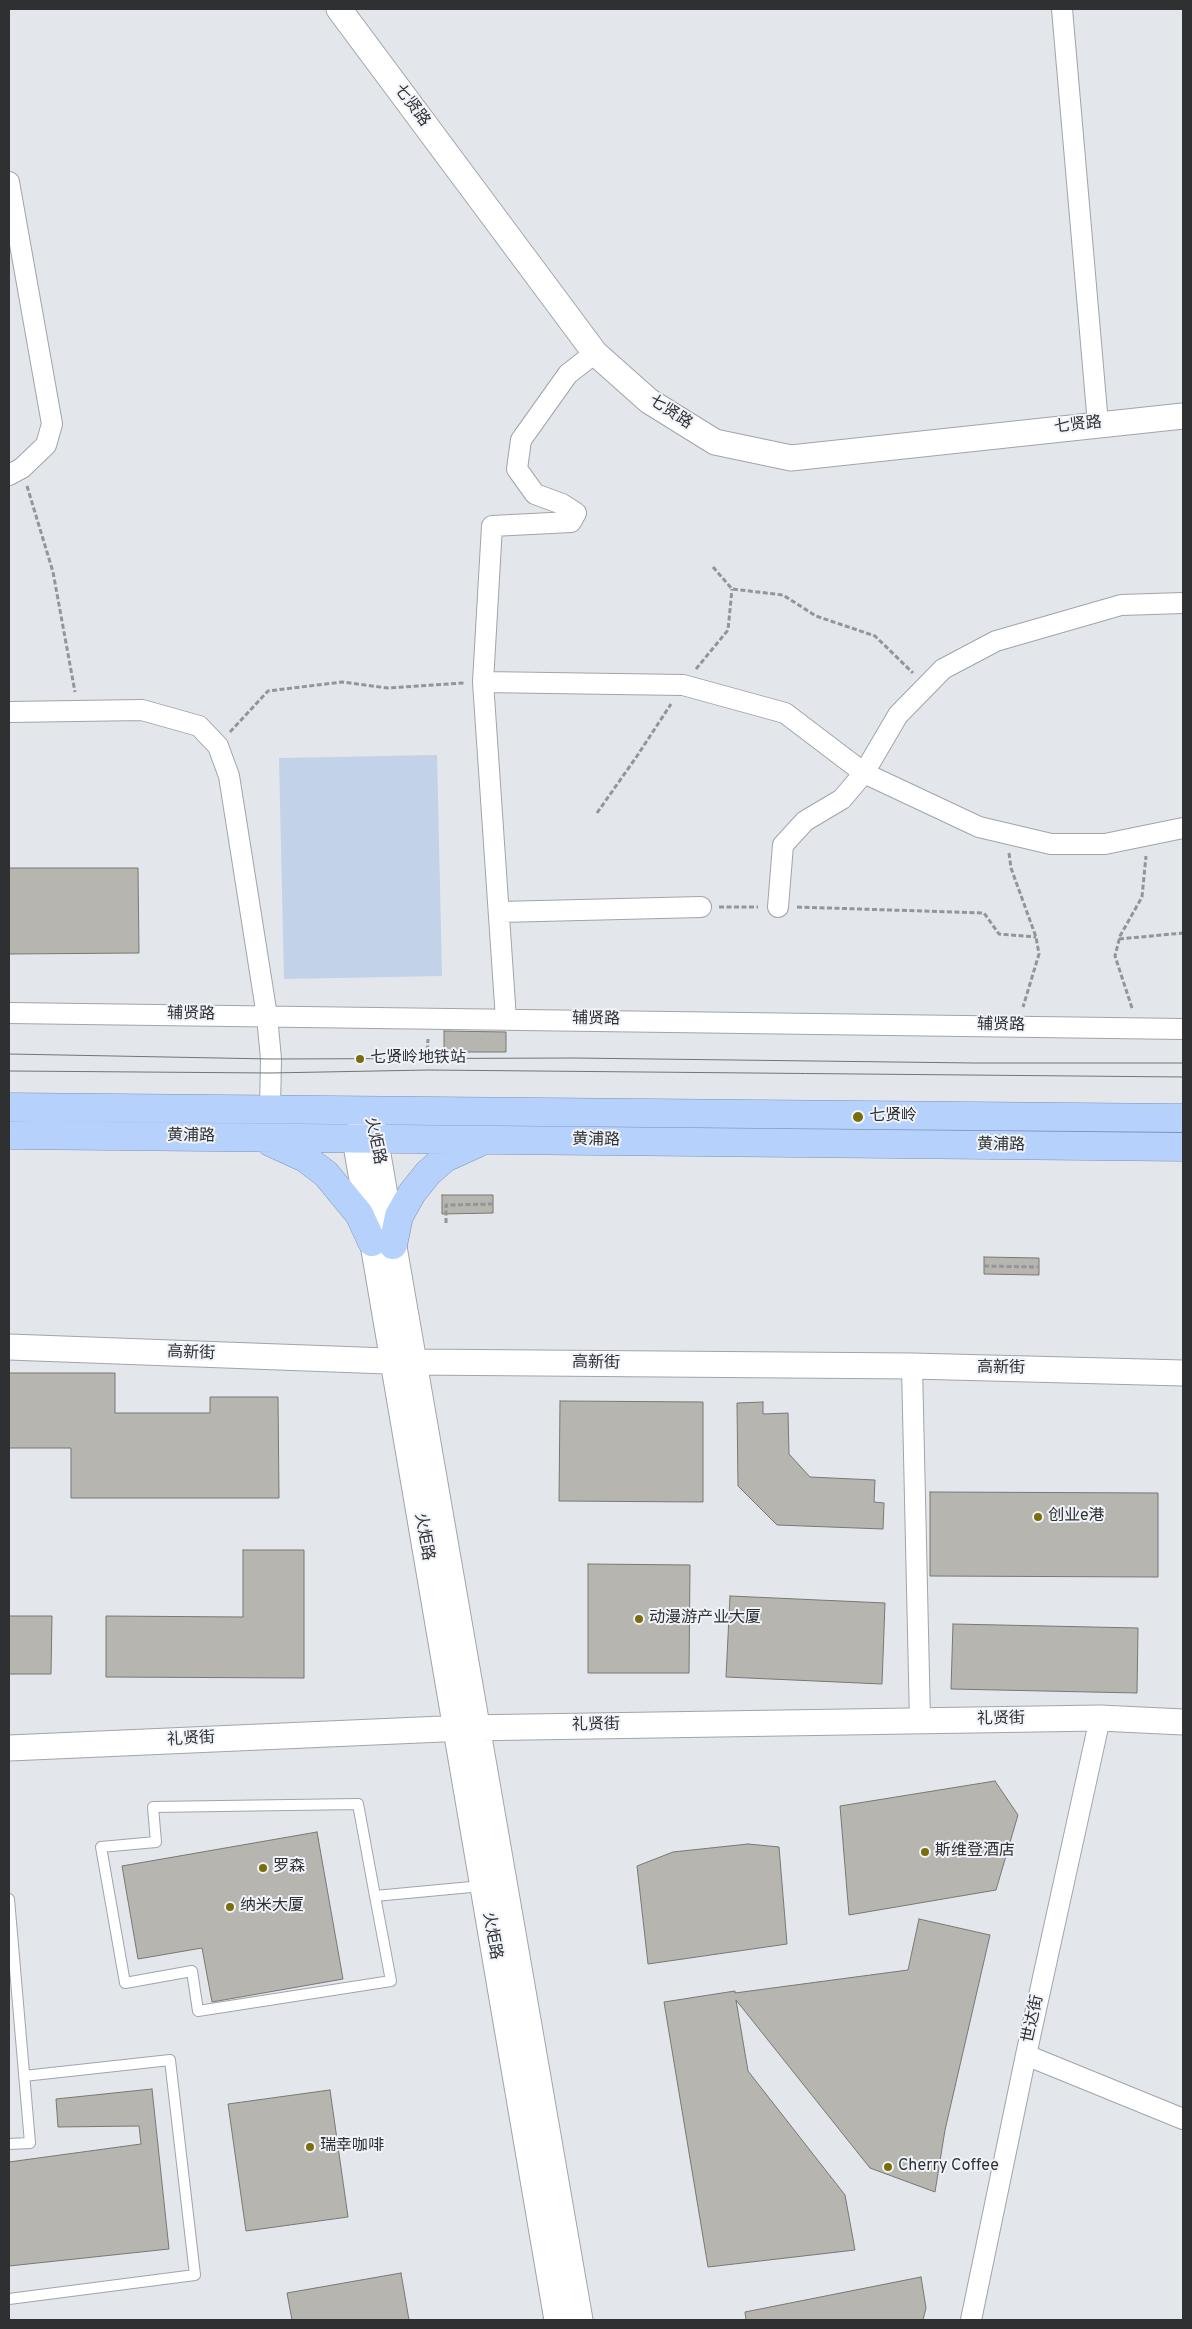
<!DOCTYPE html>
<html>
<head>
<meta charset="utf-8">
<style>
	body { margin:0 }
	#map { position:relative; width:1192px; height:2329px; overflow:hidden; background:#e3e6eb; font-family:Overpass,sans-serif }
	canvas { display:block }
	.frame { position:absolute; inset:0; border:10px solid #2f3032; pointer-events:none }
</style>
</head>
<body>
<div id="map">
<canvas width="1192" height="2329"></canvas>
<div class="frame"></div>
</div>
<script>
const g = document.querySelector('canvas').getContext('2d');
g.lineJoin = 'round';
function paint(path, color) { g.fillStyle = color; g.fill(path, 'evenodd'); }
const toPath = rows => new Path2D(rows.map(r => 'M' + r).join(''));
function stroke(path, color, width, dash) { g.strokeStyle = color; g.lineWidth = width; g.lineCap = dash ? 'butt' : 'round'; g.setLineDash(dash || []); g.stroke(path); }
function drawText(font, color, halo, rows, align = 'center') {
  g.font = font + ' Overpass,"Noto Sans SC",sans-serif'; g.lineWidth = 4; g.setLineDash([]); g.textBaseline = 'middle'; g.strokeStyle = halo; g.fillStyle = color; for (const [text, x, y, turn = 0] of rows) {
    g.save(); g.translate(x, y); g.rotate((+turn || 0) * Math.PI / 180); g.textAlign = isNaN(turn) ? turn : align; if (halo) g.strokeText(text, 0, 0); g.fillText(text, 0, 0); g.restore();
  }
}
const green = toPath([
	[437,755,442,976,284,979,279,758]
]);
const building = toPath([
	[9,868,138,868,139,953,9,954,9,868],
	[444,1031,506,1032,506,1052,444,1052,444,1031],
	[442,1195,493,1195,493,1213,442,1214,442,1195],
	[984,1257,1039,1258,1039,1275,984,1274,984,1257],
	[9,1373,115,1373,115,1413,210,1413,210,1397,278,1397,279,1498,71,1498,71,1448,9,1448,9,1373],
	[560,1401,703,1402,703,1502,559,1501,560,1401],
	[763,1402,763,1414,788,1413,789,1454,810,1477,875,1480,874,1502,884,1503,883,1529,777,1525,738,1486,737,1403,763,1402],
	[930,1492,1158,1493,1158,1577,930,1576,930,1492],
	[243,1550,304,1550,304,1678,106,1677,106,1616,243,1617,243,1550],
	[588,1564,690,1565,689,1673,588,1673,588,1564],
	[730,1596,885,1603,882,1684,726,1677,730,1596],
	[9,1616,52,1616,51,1674,9,1674,9,1616],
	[953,1624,1138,1628,1137,1693,951,1689,953,1624],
	[995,1781,1018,1815,996,1890,849,1915,840,1806,995,1781],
	[317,1832,343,1979,212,2002,202,1948,138,1959,122,1866,317,1832],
	[748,1844,779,1847,787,1944,648,1964,637,1866,673,1852,748,1844],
	[919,1919,990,1935,945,2130,935,2192,870,2168,736,2000,748,2071,845,2195,855,2250,708,2267,664,2002,735,1991,735,1993,908,1970,919,1919],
	[152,2089,169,2249,9,2266,9,2162,141,2144,139,2126,58,2127,56,2099,152,2089],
	[330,2090,348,2217,246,2231,228,2104,330,2090],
	[401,2273,409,2320,292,2320,287,2293,401,2273],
	[921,2277,926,2308,923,2320,746,2320,745,2312,921,2277]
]);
const path = toPath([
	[27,486,53,572,75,692],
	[713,567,732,589,783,595,816,616,875,636,913,673],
	[696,669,728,630,732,589],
	[230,732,268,691,342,682,388,688,464,683],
	[597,813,637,756,671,704],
	[1009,853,1011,868,1036,937,1039,954,1023,1007],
	[719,907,758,907],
	[797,907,984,913,999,934,1036,937],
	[1119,939,1183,933],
	[1132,1008,1115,956,1120,936,1142,897,1146,856],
	[427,1058,428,1039],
	[446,1223,446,1205,493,1204],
	[984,1266,1039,1267]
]);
const service = toPath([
	[375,1896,391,1981,198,2011,192,1971,125,1983,101,1847,156,1842,153,1807,358,1804,375,1896,482,1886],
	[9,1899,30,2143,9,2144],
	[9,2299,195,2275,170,2060,24,2076]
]);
const minor = toPath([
	[1062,9,1098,424],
	[9,182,52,424,46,445,22,468,9,475],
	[483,682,683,685,785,713,864,773,979,827,1051,844,1105,844,1183,828],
	[9,712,142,710,199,726,218,746,229,776,267,1016,271,1059,270,1109],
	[778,907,783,845,805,821,842,799,864,773,898,715,943,669,996,641,1121,605,1183,603],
	[500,912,701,907],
	[9,1013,1183,1029],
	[506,1019,483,682,492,526,571,522,576,513,562,504,535,494,517,469,521,440,568,374,595,353],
	[912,1366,920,1721],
	[1026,2055,1183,2119],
	[971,2320,1026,2055,1100,1718]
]);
const tertiary = toPath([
	[339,9,595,353,649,401,715,442,791,458,1183,416],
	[372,1120,580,2320],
	[364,1121,355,1139,557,2320],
	[9,1347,414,1362,912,1366,1183,1373],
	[9,1748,465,1728,1100,1718,1183,1722]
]);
const trunk = toPath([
	[9,1107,1183,1118],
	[9,1135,1183,1147],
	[270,1142,305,1158,326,1174,359,1214,372,1242],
	[393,1245,399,1216,412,1193,428,1173,445,1158,478,1143]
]);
const tram = toPath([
	[9,1054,271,1059,574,1058,974,1063,1183,1063],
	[9,1071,270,1073,428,1070,1183,1077]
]);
const markers = [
	[360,1059,5,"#7a6e0b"],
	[858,1117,6,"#7a6e0b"],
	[1038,1517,5,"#7a6e0b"],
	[639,1619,5,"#7a6e0b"],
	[925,1852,5,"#7a6e0b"],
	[263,1868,5,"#7a6e0b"],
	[230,1907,5,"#7a6e0b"],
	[310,2147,5,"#7a6e0b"],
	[888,2167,5,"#7a6e0b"]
];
const streetNames = [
	["七贤路",411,106,53],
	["七贤路",670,413,33],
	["七贤路",1078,426,-6],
	["辅贤路",191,1015,1],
	["辅贤路",596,1020,1],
	["辅贤路",1001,1026,1],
	["黄浦路",191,1137,1],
	["火炬路",374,1141,78],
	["黄浦路",596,1141,1],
	["黄浦路",1001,1146,1],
	["高新街",191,1354,2],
	["高新街",596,1364,1],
	["高新街",1001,1369,1],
	["火炬路",423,1537,80],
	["礼贤街",1001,1720,-1],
	["礼贤街",596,1726,-1],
	["礼贤街",191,1740,-3],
	["火炬路",491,1936,80],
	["世达街",1034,2019,-78]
];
const poiNames = [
	["七贤岭地铁站",370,1059],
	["七贤岭",869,1117],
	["创业e港",1048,1517],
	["动漫游产业大厦",649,1619],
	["斯维登酒店",935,1852],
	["罗森",273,1868],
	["纳米大厦",240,1907],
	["瑞幸咖啡",320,2147],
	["Cherry Coffee",898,2167]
];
paint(green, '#c2d2e9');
paint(building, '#b6b5af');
stroke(building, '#787872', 1);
stroke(service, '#a1a4a9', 12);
stroke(minor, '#a1a4a9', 22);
stroke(tertiary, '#a1a4a9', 27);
stroke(trunk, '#7b92b5', 29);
stroke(path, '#939699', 3, [5, 2.5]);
stroke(service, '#fff', 10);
stroke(minor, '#fff', 20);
stroke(tertiary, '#fff', 25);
stroke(trunk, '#b6d2fc', 28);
stroke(tram, '#727477', 1);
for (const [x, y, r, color] of markers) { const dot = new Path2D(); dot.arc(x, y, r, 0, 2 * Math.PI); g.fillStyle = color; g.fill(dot); stroke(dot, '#f0f3f9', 2); }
drawText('16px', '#2f3032', '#f0f3f9', streetNames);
drawText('16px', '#2f3032', '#f0f3f9', poiNames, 'left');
</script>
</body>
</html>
